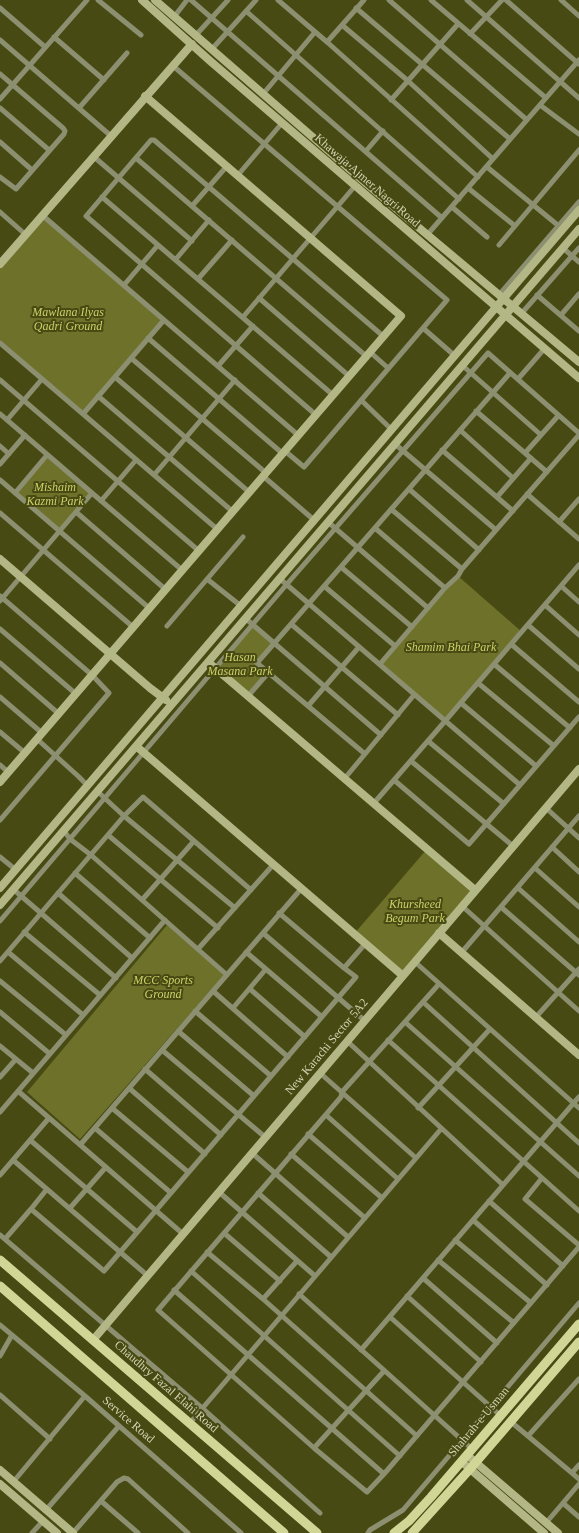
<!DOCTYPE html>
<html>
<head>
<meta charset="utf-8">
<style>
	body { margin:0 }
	canvas { display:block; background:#484a13 }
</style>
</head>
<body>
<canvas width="579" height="1533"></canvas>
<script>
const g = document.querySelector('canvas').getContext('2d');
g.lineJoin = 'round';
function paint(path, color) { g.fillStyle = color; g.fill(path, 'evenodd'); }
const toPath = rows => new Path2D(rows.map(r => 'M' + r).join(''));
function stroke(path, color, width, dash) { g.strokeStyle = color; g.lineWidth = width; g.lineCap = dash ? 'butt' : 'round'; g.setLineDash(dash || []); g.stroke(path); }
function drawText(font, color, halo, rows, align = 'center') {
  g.font = font + ' "Times New Roman",serif'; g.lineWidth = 4; g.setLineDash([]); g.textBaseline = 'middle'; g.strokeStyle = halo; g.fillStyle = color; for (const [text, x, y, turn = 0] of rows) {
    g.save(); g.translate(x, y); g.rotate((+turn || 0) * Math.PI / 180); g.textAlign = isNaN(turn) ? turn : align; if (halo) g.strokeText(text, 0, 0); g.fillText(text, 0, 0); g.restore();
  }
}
const green = toPath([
	[41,216,162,321,83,412,0,340,0,264],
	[47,455,92,493,59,531,15,493],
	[458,576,522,632,443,720,380,664],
	[252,627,272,643,256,663,267,673,249,693,217,667],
	[427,849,475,890,402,975,354,934],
	[167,925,224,975,80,1139,27,1092]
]);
const street = toPath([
	[98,0,141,35],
	[191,0,442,218],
	[278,0,327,42,364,0],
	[389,0,527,120],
	[431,0,546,98],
	[467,0,579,98],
	[506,0,579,64],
	[561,0,579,16],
	[0,8,45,47],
	[356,8,510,139],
	[246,11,459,199],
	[174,17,187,0],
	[342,25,407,80,493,159],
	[470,34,502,0],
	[196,35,228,0],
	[54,37,104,80],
	[0,40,111,136],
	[327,42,478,177],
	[212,49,256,0],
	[172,65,447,300,304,467,285,451],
	[0,74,63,128,65,131,64,134,16,189,0,177],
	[263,94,315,32],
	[0,99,87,0],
	[391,100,458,24],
	[540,105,579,134],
	[0,108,49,150],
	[79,108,127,53],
	[0,142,32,170],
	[366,151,383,131],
	[93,156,192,241],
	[136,158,366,356],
	[487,167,560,227],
	[238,175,282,123],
	[468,188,515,226],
	[102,197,333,395],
	[192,206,227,166],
	[452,207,487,237],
	[0,212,26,235],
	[427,235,579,60],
	[499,245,579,150],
	[563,248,579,262],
	[176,259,209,220],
	[198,279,232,240],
	[124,285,158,245],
	[499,295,579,202],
	[537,295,579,331],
	[259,298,349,376],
	[521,314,579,248],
	[561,315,579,294],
	[243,317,355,186],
	[164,320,298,435],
	[423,328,455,356],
	[148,338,282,453],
	[0,343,83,414,164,320,42,215],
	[370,352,388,368],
	[131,358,266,473],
	[218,366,253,326],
	[463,366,541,435],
	[115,377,249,492],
	[518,379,545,348],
	[0,380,199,551],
	[98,396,232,511],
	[361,400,392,430],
	[476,411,547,472],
	[0,414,92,493,0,601],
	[83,414,217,529],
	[316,415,86,216,151,140,154,140,383,336],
	[7,420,42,379],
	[460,430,513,478],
	[395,444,496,530],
	[0,446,9,454],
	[442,450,513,511],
	[525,453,558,416],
	[0,464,25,435],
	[154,475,235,380],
	[263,476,314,520],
	[0,480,149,608],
	[409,489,479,550],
	[15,493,47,455],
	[92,493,182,570],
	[527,494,579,539],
	[497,497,531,458],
	[101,501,136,460],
	[391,509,462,569],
	[76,512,165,589],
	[0,513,133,627],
	[328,522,428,608],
	[559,522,579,499],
	[375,528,445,588],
	[341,567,412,627],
	[279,578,520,785],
	[207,579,241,606],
	[324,586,395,646],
	[561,586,579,602],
	[0,596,92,675,109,693,0,820],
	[545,605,579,635],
	[245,618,381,735],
	[291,624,398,715],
	[528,625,579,669],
	[167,626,243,537],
	[0,629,76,694],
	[511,644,579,702],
	[0,663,59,714],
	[380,664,445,588,458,576,462,569,579,435],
	[494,664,570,728],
	[478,683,554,746],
	[248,696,269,672],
	[0,697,42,733],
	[461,703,536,766],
	[308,706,359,647],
	[446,720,579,565],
	[0,732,25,753],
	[37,739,78,776,87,785],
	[428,741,504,804],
	[365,754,257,663,510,373],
	[411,761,513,846],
	[0,765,8,772],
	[345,778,414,695],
	[394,780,446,720],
	[97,791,124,816,143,797,251,890],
	[374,803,394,780,469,844,579,717],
	[546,808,579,838],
	[64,831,70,839,91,855,227,975],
	[108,835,218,928],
	[552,847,579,872],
	[0,857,16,870],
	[535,868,579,907],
	[75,873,150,938],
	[518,888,579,942],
	[13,889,116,978],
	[58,893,132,958],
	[142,900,194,841],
	[462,906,579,1011],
	[501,907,579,975],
	[279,913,344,968],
	[0,921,287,584,488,353,579,433],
	[24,932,100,995],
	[263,933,364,1020],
	[198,949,273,865],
	[8,952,83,1015],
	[246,952,322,1017],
	[462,952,579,816],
	[0,961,124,816,235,908],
	[415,962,579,1108],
	[0,981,66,1035],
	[439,984,342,1092,341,1097,158,1310,314,1448,367,1492,384,1474,579,1247],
	[250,989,305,1037],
	[213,991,288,1057],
	[423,1002,579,1143],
	[233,1008,266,969],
	[195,1011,271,1076],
	[0,1012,50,1054],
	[536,1017,579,969],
	[405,1022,579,1176],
	[178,1031,254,1096],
	[388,1040,579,1211],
	[347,1041,503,1185],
	[0,1046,33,1073],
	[162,1050,265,1137],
	[145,1069,221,1135],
	[320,1073,416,1158],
	[0,1077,16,1059],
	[129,1088,205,1154],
	[18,1091,183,1234],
	[112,1108,188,1172],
	[418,1108,490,1029],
	[0,1112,165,920],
	[326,1115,398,1179],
	[95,1128,171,1193],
	[308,1134,382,1198],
	[30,1140,137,1232],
	[80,1145,301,889],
	[252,1153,348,1237],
	[291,1154,365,1218],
	[13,1160,148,1276],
	[0,1175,49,1118],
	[542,1178,525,1199,579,1245],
	[219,1192,315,1276],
	[258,1193,331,1257],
	[489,1201,563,1266],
	[70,1208,106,1167],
	[31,1209,47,1189],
	[473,1220,547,1285],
	[224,1233,280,1281],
	[0,1235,202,1408,320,1513],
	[5,1239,31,1209,104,1271,356,977,344,968,365,944],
	[455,1240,531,1303],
	[207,1252,263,1299,417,1436],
	[438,1260,514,1323],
	[191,1271,400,1456],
	[423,1278,497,1343],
	[174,1290,384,1474],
	[299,1294,472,1449],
	[407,1296,481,1362],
	[263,1299,297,1261],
	[390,1317,501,1416],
	[0,1325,85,1396,241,1533],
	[361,1350,579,1097],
	[0,1356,12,1335],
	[0,1395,50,1439],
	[510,1421,572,1473],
	[189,1424,441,1129],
	[528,1436,579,1379],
	[314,1448,384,1371],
	[579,1465,572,1473,579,1479],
	[14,1481,85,1396],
	[101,1501,138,1533],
	[563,1503,579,1517],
	[46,1510,119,1426],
	[546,1523,579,1484],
	[32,1533,43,1521],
	[73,1533,117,1482,124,1478,128,1479,188,1533],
	[368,1533,370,1530,403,1510,579,1303]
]);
const secondary = toPath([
	[142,0,209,60,579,378],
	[155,0,362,180,579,362],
	[0,264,192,44],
	[0,559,150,688,166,700],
	[208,662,475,890],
	[136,746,402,975],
	[0,782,401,316,145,96],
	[0,888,579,210],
	[0,905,579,229],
	[439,933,579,1055],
	[93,1340,579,769],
	[467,1455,558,1533],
	[462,1462,544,1533],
	[0,1470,73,1533],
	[0,1484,57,1533]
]);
const primary = toPath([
	[0,1260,317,1533],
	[0,1286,284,1533],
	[394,1533,409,1521,431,1497,579,1324],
	[412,1533,470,1469,579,1342]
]);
const streetNames = [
	["Khawaja Ajmer Nagri Road",367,181,41],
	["New Karachi Sector 5A2",327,1047,-50],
	["Chaudhry Fazal Elahi Road",166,1387,41],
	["Service Road",128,1420,41],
	["Shahrah-e-Usman",479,1422,-50]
];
const parkNames = [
	["Mawlana Ilyas",68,313],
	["Qadri Ground",68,327],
	["Mishaim",55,488],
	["Kazmi Park",55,502],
	["Shamim Bhai Park",451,648],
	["Hasan",240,658],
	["Masana Park",240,672],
	["Khursheed",415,905],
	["Begum Park",415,919],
	["MCC Sports",163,981],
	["Ground",163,995]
];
paint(green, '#6e7129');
stroke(street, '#8c8f70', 5);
stroke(secondary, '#b3b786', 8);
stroke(primary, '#d1d596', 9);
drawText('12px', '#d2d5b2', '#484a13', streetNames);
drawText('italic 12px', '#cbd16a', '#484a13', parkNames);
</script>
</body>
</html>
